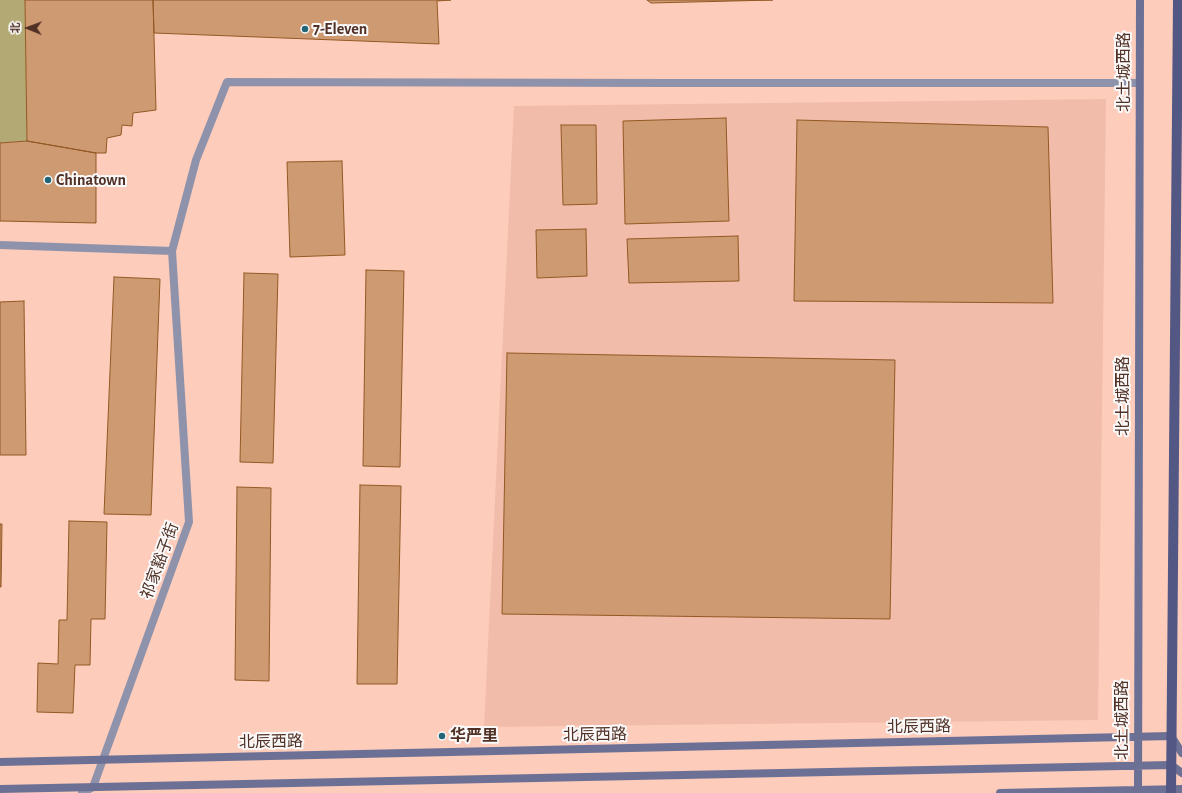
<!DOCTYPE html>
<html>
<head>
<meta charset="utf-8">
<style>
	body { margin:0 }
	#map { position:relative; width:1182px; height:793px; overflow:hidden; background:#fdccbb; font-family:"Alegreya Sans","Noto Sans SC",sans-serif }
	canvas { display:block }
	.north { position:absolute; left:8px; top:8px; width:40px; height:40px; -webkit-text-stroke:3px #f9f9f9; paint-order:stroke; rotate:271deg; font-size:11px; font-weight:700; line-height:16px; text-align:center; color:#513126 }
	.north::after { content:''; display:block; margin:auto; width:14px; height:18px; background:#513126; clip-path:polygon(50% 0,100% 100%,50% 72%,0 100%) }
</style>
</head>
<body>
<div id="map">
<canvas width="1182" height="793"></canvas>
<div class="north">北</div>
</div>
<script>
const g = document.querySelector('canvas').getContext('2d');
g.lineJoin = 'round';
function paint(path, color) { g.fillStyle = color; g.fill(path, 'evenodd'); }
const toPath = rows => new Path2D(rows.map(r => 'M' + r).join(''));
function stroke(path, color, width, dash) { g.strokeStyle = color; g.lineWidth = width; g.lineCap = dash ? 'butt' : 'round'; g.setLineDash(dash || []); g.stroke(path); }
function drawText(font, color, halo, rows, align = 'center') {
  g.font = font + ' "Alegreya Sans","Noto Sans SC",sans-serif'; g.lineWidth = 4; g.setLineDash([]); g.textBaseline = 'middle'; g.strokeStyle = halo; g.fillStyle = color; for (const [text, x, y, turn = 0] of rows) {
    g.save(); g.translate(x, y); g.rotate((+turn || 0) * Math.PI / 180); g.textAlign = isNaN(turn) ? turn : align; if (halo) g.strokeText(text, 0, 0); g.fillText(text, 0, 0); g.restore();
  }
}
const built = toPath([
	[1106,99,1098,720,484,727,514,106]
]);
const green = toPath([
	[0,0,25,0,27,141,0,143]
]);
const building = toPath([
	[25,0,153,0,156,110,133,113,132,126,122,125,121,135,107,138,106,153,96,153,27,141,25,0],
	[153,0,451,0,437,1,439,44,154,33,153,0],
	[647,0,773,0,651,3,647,0],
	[726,118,729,221,625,224,623,121,726,118],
	[797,120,1048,127,1053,303,794,301,797,120],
	[561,125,596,125,597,204,563,205,561,125],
	[27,141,96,153,96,223,0,221,0,143,27,141],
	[342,161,345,255,290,257,287,162,342,161],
	[586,229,587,276,537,278,536,230,586,229],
	[738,236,739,281,629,283,627,239,738,236],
	[366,270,404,271,400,467,363,466,366,270],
	[244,273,278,274,273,463,240,462,244,273],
	[114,277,160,279,151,515,104,514,114,277],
	[24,301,26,455,0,455,0,302,24,301],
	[507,353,895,360,890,619,502,614,507,353],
	[360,485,401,486,397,684,357,684,360,485],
	[237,487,271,488,269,681,235,680,237,487],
	[69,521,107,522,105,619,91,619,90,665,75,665,73,713,37,712,38,663,58,664,59,620,67,620,69,521],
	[0,524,2,524,1,587,0,587,0,524]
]);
const street = toPath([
	[0,245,172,251,196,160,227,82,667,83,1139,83],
	[82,793,93,787,189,522,172,251]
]);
const secondary = toPath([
	[0,762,1171,736,1182,753],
	[0,789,1171,765,1182,773],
	[1000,793,1182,789],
	[1138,793,1140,0]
]);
const primary = toPath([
	[1171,793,1178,0]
]);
const markers = [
	[305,29,4,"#216577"],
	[48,180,4,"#216577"],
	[442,736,4,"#216577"]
];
const poiNames = [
	["7-Eleven",313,29],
	["Chinatown",56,180],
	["华严里",450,736]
];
const streetNames = [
	["北土城西路",1124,72,-90],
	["北土城西路",1123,396,-90],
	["祁家豁子街",160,561,-70],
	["北土城西路",1122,720,-90],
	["北辰西路",919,727,-1],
	["北辰西路",595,735,-1],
	["北辰西路",271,742,-1]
];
paint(built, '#f2bcaa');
paint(green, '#b3a974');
paint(building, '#ce9a72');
stroke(building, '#935924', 1);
stroke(street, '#8f92ab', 8);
stroke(secondary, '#6c7094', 8);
stroke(primary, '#535783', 10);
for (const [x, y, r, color] of markers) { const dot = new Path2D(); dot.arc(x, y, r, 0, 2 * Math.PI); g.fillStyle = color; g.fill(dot); stroke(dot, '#f9f9f9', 1.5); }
drawText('bold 16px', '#513126', '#f9f9f9', poiNames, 'left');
drawText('16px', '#513126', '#f9f9f9', streetNames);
</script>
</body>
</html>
